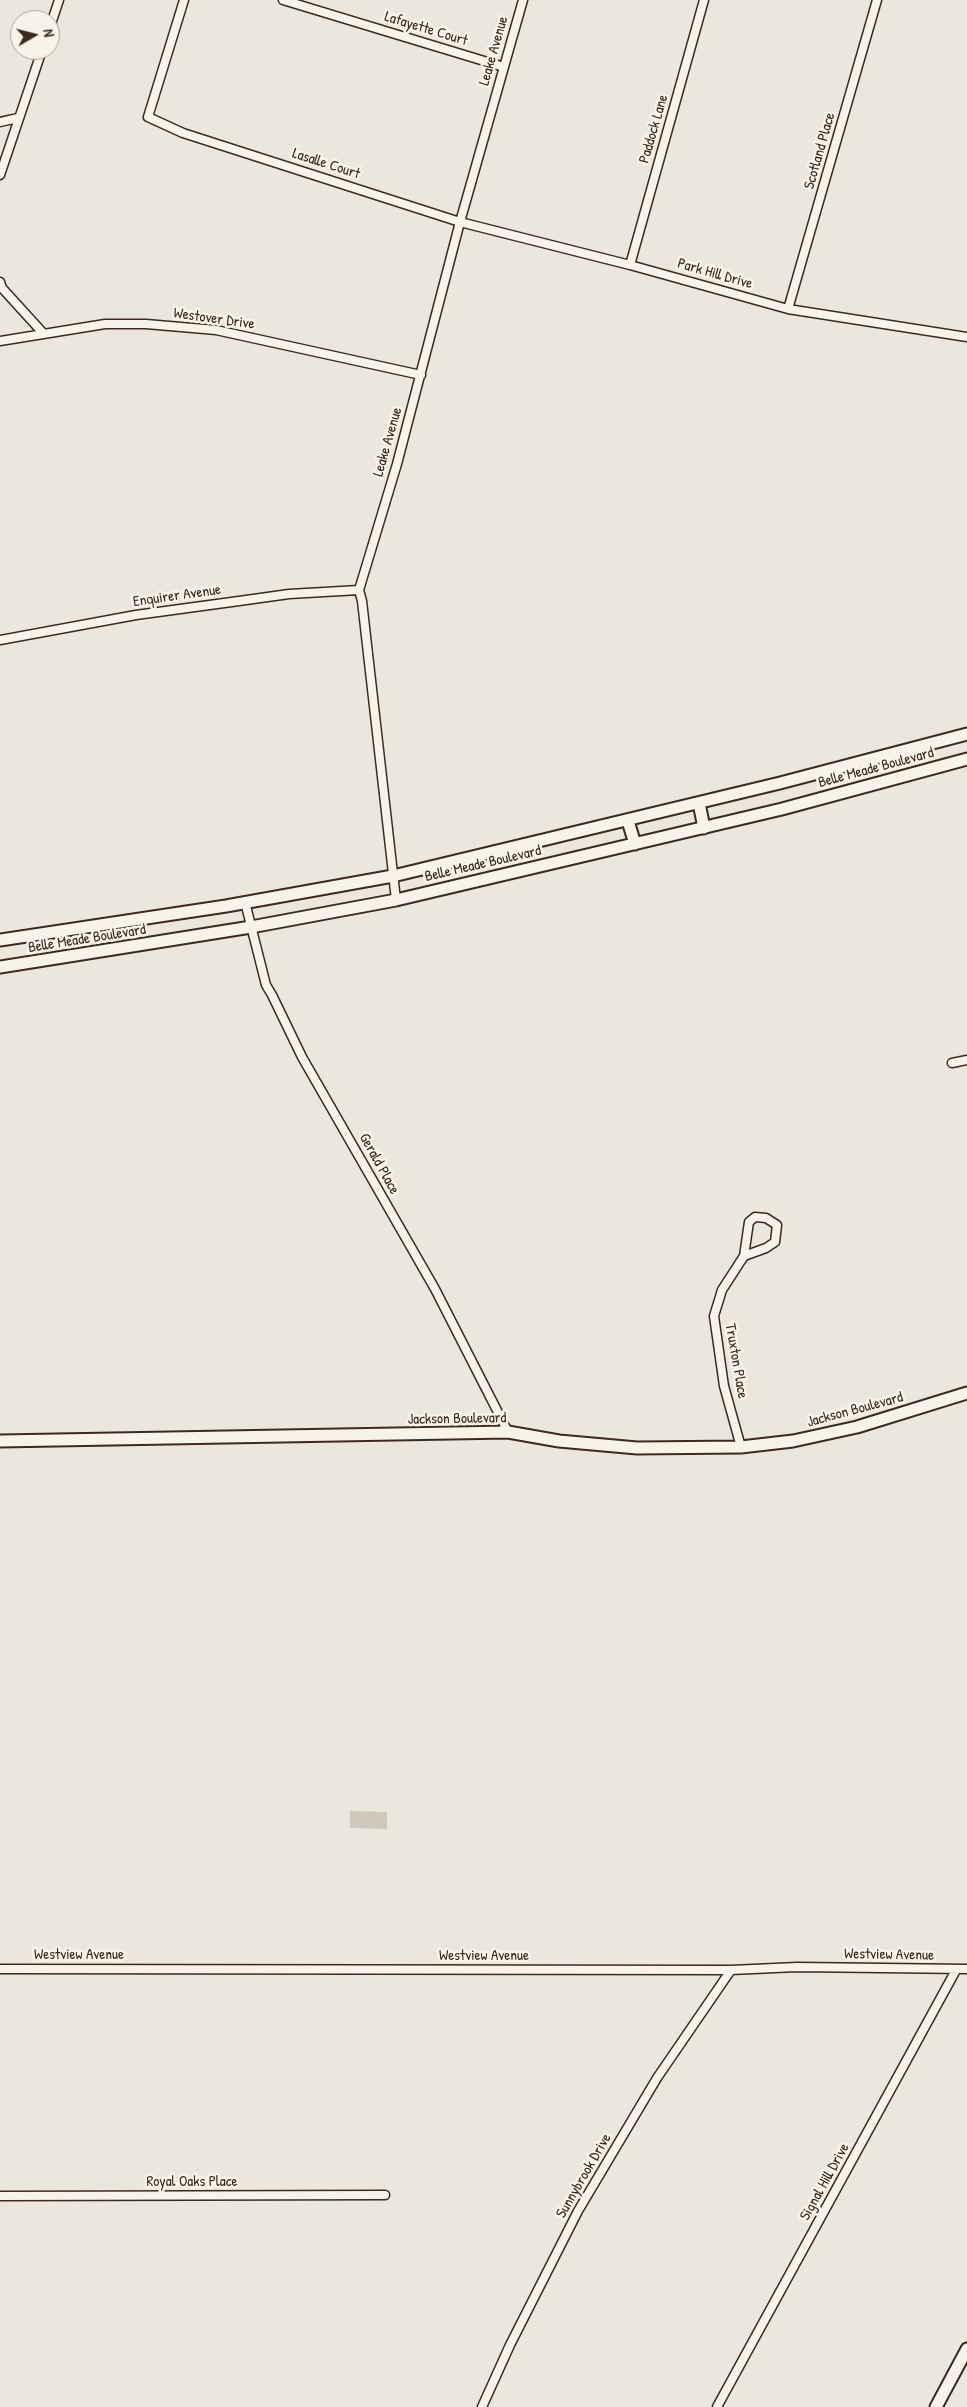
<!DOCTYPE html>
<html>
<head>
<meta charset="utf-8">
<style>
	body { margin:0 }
	#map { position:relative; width:967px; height:2407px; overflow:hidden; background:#ece7dc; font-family:"Patrick Hand",sans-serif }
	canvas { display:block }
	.north { position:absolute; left:10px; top:10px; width:50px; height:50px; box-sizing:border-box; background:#f7f3e8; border:1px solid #aca397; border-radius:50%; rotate:82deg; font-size:14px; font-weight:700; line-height:20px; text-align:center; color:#3b2a1e }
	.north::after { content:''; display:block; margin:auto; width:18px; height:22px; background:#3b2a1e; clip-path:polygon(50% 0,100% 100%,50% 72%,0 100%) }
</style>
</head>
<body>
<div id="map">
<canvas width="967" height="2407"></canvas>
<div class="north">N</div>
</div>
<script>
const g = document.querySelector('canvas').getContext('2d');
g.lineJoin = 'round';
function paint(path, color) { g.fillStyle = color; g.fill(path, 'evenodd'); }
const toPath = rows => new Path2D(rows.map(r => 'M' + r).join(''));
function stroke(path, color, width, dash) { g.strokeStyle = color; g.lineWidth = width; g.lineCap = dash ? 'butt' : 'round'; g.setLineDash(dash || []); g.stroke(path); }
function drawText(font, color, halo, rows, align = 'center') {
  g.font = font + ' "Patrick Hand",sans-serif'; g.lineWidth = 5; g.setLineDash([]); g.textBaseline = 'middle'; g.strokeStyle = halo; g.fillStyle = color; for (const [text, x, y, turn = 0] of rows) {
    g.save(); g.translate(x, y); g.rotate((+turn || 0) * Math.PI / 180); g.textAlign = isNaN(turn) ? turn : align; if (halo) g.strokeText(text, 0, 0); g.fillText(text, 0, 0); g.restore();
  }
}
const green = toPath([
	[350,1811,387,1812,387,1829,350,1828]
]);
const street = toPath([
	[184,0,148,117,183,133,460,222,630,265,788,309,967,337],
	[283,0,504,67],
	[50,27,59,0],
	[0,122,18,118],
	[0,175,42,50],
	[630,265,704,0],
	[0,282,2,288,43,333],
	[788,309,877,0],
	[0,341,105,324,146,324,216,330,421,375],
	[0,640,136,615,239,601,289,594,359,590],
	[396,900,362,601,359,590,397,464,460,222,523,0],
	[245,902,266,985,272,995,302,1057,435,1289,508,1432],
	[952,1063,967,1060],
	[741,1447,724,1386,714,1316,722,1290,744,1256,749,1222,755,1217,766,1218,777,1225,775,1242,766,1248,744,1256],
	[0,1969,731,1970,797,1967,967,1969],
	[0,2196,385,2195],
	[482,2407,510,2345,578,2211,657,2078,731,1970],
	[717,2407,956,1970]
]);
const secondary = toPath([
	[699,803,704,828],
	[628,821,635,844],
	[0,940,226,906,393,876,780,783,967,734],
	[0,967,251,927,396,900,782,809,967,759],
	[0,1441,508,1432,559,1441,637,1448,741,1447,793,1441,857,1427,967,1393],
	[936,2407,967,2349]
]);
const streetNames = [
	["Lafayette Court",426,29,17],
	["Leake Avenue",494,51,-74],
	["Paddock Lane",654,129,-74],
	["Scotland Place",820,151,-74],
	["Lasalle Court",326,164,18],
	["Park Hill Drive",715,274,16],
	["Westover Drive",214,319,8],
	["Leake Avenue",388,442,-74],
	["Enquirer Avenue",177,596,-8],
	["Belle Meade Boulevard",876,768,-15],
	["Belle Meade Boulevard",483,864,-13],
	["Belle Meade Boulevard",87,939,-9],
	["Gerald Place",379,1164,61],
	["Truxton Place",736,1361,80],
	["Jackson Boulevard",855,1410,-15],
	["Jackson Boulevard",457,1419,-1],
	["Westview Avenue",79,1955],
	["Westview Avenue",889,1955,1],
	["Westview Avenue",484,1956],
	["Sunnybrook Drive",584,2176,-60],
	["Royal Oaks Place",192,2182],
	["Signal Hill Drive",825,2182,-61]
];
paint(green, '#cec8bc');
stroke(street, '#3b2a1e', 11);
stroke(secondary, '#3b2a1e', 15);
stroke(street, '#f7f3e8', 8);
stroke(secondary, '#f7f3e8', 11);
drawText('15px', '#3b2a1e', '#f7f3e8', streetNames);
</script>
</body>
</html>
